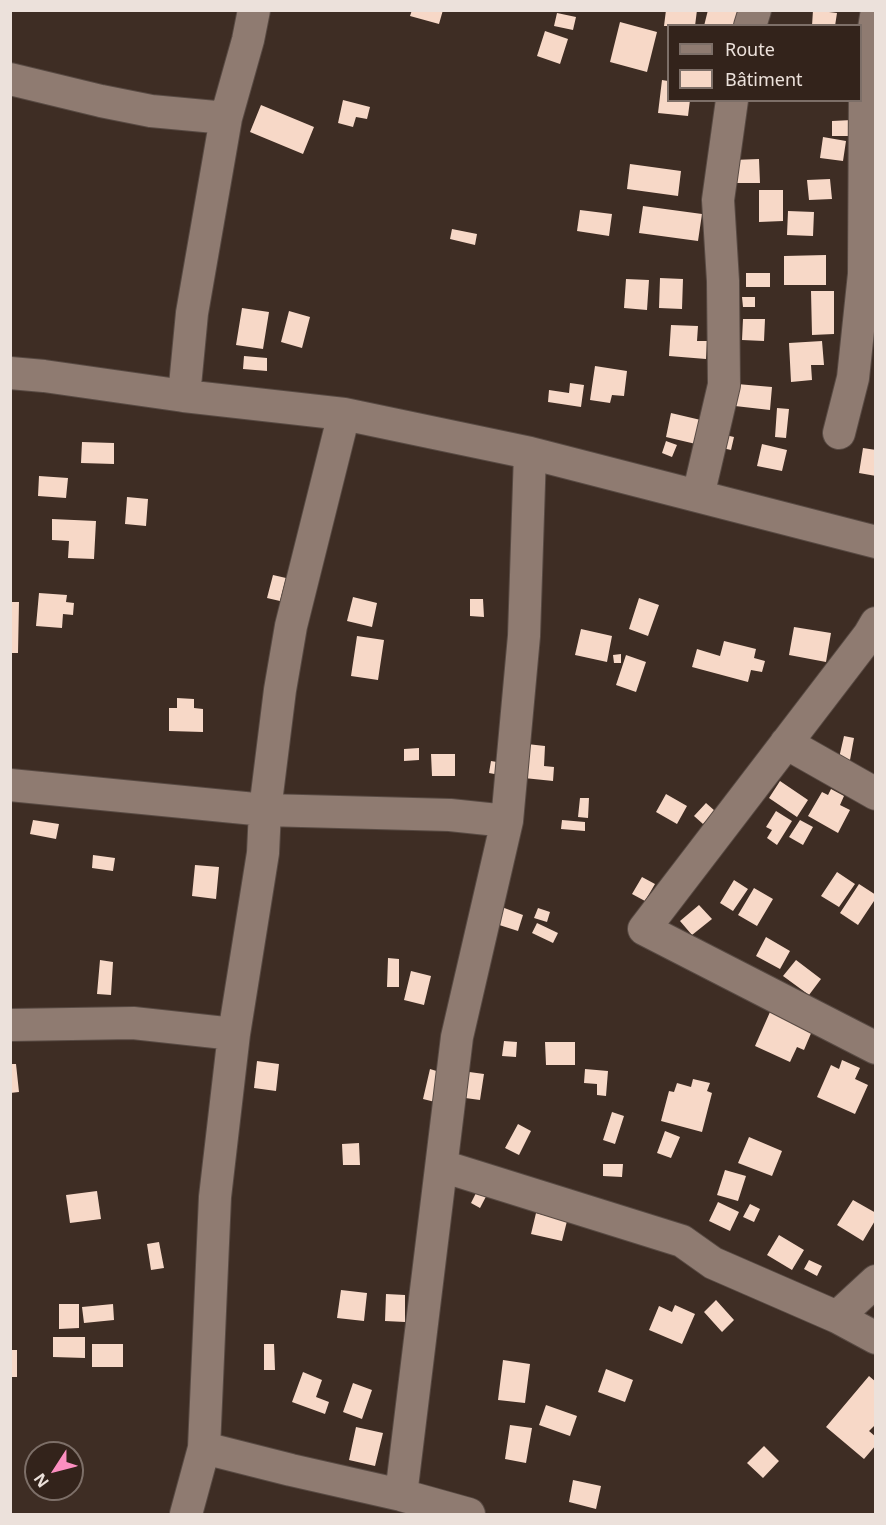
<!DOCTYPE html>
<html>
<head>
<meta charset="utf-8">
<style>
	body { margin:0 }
	#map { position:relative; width:886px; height:1525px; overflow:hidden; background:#3e2d24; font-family:"Noto Sans",sans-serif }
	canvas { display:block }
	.frame { position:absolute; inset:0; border:12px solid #ece1db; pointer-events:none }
	.legend { position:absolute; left:667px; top:24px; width:195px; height:78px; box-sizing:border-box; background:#33231b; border:2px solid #7d6f68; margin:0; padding:8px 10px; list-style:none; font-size:18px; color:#ece1db }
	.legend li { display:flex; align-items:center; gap:12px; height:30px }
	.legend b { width:30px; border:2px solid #7d6f68 }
	.north { position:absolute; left:24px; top:1441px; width:60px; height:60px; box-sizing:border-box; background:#33231b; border:2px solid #7d6f68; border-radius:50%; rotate:234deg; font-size:16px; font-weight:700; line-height:24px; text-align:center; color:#ece1db }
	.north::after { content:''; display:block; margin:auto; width:21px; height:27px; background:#fc8fc1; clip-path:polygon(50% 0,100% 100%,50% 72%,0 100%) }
</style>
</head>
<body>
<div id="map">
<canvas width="886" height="1525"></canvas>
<div class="frame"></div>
<ul class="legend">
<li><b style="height:8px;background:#8f7b71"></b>Route</li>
<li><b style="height:16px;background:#f7d8c7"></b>Bâtiment</li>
</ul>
<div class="north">N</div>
</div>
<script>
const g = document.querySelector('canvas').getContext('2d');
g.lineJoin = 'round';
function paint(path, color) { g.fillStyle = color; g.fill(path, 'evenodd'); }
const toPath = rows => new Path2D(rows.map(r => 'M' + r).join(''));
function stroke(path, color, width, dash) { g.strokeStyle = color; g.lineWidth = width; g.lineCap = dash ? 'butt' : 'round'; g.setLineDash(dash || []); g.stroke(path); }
const building = toPath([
	[412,10,443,10,439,24,410,16],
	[666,10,697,10,695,26,664,26],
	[708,10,740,10,736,26,704,26],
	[813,10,837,13,835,26,812,26],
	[557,13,576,17,573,30,554,26],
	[620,22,657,32,647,72,610,62],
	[545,31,568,39,560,64,537,56],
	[662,80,668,81,668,100,690,100,688,116,658,113],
	[343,100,370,107,367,119,356,117,353,127,338,123],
	[261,105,314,127,303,154,250,132],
	[852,120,852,136,832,136,832,121],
	[823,137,846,141,843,161,820,158],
	[759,159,760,183,734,183,733,160],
	[630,164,681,171,678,196,627,189],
	[830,179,832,199,809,200,807,180],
	[759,190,783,190,783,221,759,222],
	[643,206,702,214,698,241,639,233],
	[580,210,612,214,609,236,577,231],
	[788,211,814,212,813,236,787,235],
	[452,229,477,234,475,245,450,239],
	[826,255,826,285,784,285,784,256],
	[746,273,770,273,770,287,746,287],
	[660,278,683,279,682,309,659,308],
	[626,279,649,280,647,310,624,308],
	[811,291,834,291,834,334,812,335],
	[742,297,755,297,755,307,743,307],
	[242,308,269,312,263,349,236,345],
	[289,311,310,317,302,348,281,342],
	[743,319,765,319,764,341,742,340],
	[671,325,698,326,697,341,707,341,706,359,669,356],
	[822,341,824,365,811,365,812,380,791,382,789,343],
	[244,356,267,358,267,371,243,369],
	[595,366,627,371,624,396,612,395,610,403,590,400],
	[570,383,584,385,581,407,548,402,549,390,569,393],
	[737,384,772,387,770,410,735,406],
	[777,408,789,409,786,438,775,437],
	[671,413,705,421,700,445,666,437],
	[721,434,734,437,731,450,718,447],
	[666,441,677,445,672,457,662,453],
	[82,442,114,443,114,464,81,463],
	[762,444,787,450,782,471,757,466],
	[863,448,876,450,876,476,859,473],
	[39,476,68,478,66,498,38,496],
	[127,497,148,499,146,526,125,524],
	[52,519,96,521,94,559,68,558,69,541,52,540],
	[273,575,286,578,280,601,267,598],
	[39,593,67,595,66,602,74,603,73,615,63,614,62,628,36,626],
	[353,597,377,603,372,627,347,621],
	[639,598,659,605,648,636,629,629],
	[470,599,483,599,484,617,470,616],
	[10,602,19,602,18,653,10,653],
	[794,627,831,633,826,662,789,655],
	[581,629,612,636,607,662,575,655],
	[357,636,384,640,378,680,351,676],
	[724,641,756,649,754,658,765,661,762,672,751,670,748,682,692,667,697,649,720,656],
	[621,654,621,663,614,663,613,655],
	[626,655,646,662,636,692,616,685],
	[177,698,194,699,194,708,203,709,203,732,169,731,169,708,177,708],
	[844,736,854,738,850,760,839,758],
	[527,744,545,746,544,766,554,767,553,781,524,778],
	[419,748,419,760,404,761,404,749],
	[431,754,455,754,455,776,432,776],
	[491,761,503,763,500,775,489,773],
	[780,781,808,800,797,817,769,798],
	[831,789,844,796,840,805,850,810,838,833,808,816,822,792,828,795],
	[666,794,687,806,677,824,656,812],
	[580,798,589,798,588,818,578,817],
	[706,803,715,811,703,824,694,816],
	[776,811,792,821,777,845,767,838,772,830,766,827],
	[33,820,59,824,56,839,30,834],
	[562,820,585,822,585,831,561,829],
	[800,820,813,827,803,845,789,837],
	[93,855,115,858,113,871,92,868],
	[195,865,219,867,216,899,192,896],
	[837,872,855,884,839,907,821,896],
	[642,877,655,884,645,901,632,894],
	[734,880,748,889,733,911,720,903],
	[859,884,876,895,876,898,858,925,840,913],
	[754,888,773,899,757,926,738,915],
	[699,905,712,919,692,935,680,921],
	[499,906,523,915,518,931,493,923],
	[538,908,550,912,547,922,534,918],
	[537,923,558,933,553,943,532,933],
	[766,937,790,951,780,969,756,956],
	[388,958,399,959,399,987,387,987],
	[100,960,113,962,111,995,97,994],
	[796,960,821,979,809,995,783,976],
	[411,971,431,976,424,1005,404,1000],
	[770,1012,812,1031,804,1050,797,1047,790,1062,755,1046],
	[504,1041,517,1042,516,1057,502,1056],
	[545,1042,575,1042,575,1065,546,1065],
	[842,1060,860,1068,855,1079,868,1085,855,1114,817,1097,831,1065,839,1069],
	[257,1061,279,1064,276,1091,254,1088],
	[10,1064,16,1064,19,1092,10,1093],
	[430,1069,443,1073,435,1102,423,1099],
	[585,1069,608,1071,606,1096,597,1095,597,1084,584,1083],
	[462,1071,484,1074,480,1100,458,1097],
	[693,1079,710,1083,707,1091,712,1093,702,1132,661,1121,669,1091,674,1092,677,1083,691,1087],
	[612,1112,624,1116,615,1144,603,1140],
	[518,1124,531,1131,519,1155,505,1148],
	[665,1131,680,1137,671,1158,657,1153],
	[749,1137,782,1151,772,1176,738,1163],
	[359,1143,360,1165,343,1165,342,1144],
	[603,1164,623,1164,622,1177,603,1176],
	[725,1170,746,1176,738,1201,717,1195],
	[481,1183,491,1187,480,1208,471,1203],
	[97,1191,101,1219,70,1223,66,1195],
	[853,1200,876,1213,876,1219,863,1241,837,1225],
	[718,1202,739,1212,730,1231,709,1221],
	[750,1204,760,1209,754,1222,743,1217],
	[536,1213,567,1221,562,1241,531,1234],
	[779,1235,804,1250,792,1270,767,1255],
	[159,1242,164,1268,151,1270,147,1244],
	[809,1260,822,1266,817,1276,804,1269],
	[341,1290,367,1293,364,1321,337,1318],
	[386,1294,405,1295,405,1322,385,1321],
	[716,1300,734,1320,722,1332,704,1312],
	[59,1304,79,1304,79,1328,59,1329],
	[113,1304,114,1320,84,1323,82,1307],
	[675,1305,695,1314,682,1344,649,1330,659,1306,672,1312],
	[53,1337,85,1337,85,1358,53,1357],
	[92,1344,123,1344,123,1367,92,1367],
	[264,1344,274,1344,275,1370,264,1370],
	[10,1350,17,1350,17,1377,10,1377],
	[503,1360,530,1364,525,1403,498,1400],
	[606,1369,633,1380,625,1402,598,1392],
	[303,1372,322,1380,316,1397,329,1402,325,1414,292,1402],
	[869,1376,876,1382,876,1424,869,1431,876,1437,876,1445,864,1459,826,1427],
	[353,1383,372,1390,362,1419,343,1412],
	[546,1405,577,1416,570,1436,539,1425],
	[510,1425,532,1428,526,1463,505,1459],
	[356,1427,383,1433,375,1466,349,1460],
	[764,1446,779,1461,763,1478,747,1463],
	[573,1480,601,1486,596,1509,569,1502]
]);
const minor = toPath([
	[750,26,755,10],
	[10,79,101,101,151,111,226,118],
	[10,373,44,376,184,396,344,414,530,453,876,542],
	[184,396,192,313,226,118,248,40,254,10],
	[839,433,853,378,864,274,865,85,876,16],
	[698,496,724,385,723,281,718,200,732,100],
	[876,623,869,635,644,929,876,1048],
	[786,743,876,794],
	[10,785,265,810,450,815,507,821],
	[10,1025,133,1023,234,1034],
	[442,1166,682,1241,713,1263,837,1317,876,1338],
	[837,1317,876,1281],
	[204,1448,215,1197,234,1034,263,853,265,810,280,690,291,626,344,414],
	[401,1495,457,1037,507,821,524,636,530,453],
	[186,1514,204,1448,291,1470,401,1495,469,1514]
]);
paint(building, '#f7d8c7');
stroke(minor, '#584a43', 34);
stroke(minor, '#8f7b71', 32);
</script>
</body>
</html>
